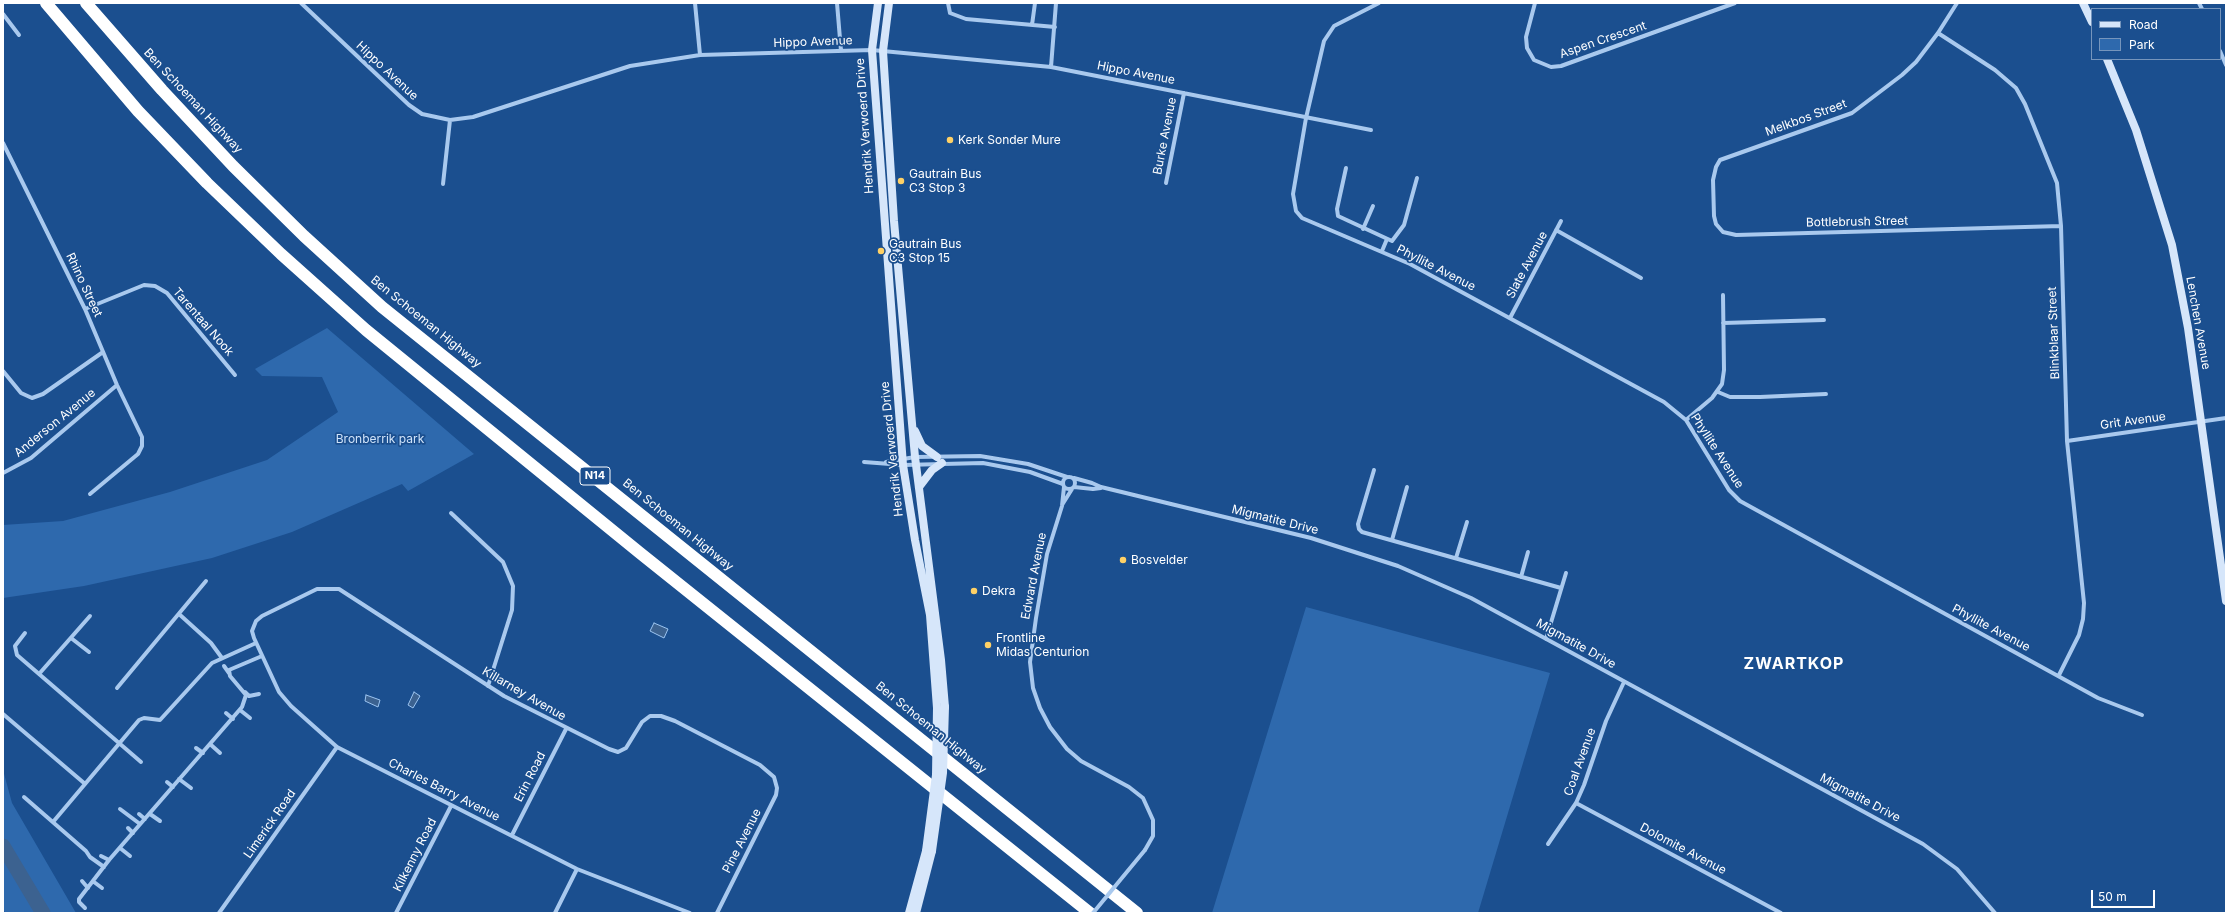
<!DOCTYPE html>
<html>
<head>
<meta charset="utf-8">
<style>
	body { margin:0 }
	#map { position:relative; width:2229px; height:916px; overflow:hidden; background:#1b4f8f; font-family:Inter,sans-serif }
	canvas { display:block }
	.frame { position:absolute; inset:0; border:4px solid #fff; pointer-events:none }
	.legend { position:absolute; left:2091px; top:8px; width:130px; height:52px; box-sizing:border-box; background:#1b4f8f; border:1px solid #7695bc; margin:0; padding:5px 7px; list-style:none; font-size:12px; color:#fff }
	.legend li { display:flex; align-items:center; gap:8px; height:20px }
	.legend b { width:20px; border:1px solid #7695bc }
	.scale { position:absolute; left:2091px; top:890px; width:64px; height:18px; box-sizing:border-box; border:2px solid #fff; border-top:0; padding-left:5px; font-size:12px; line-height:14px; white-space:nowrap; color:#fff; -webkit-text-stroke:3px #1b4f8f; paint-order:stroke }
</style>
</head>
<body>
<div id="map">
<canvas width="2229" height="916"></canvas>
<div class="frame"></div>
<ul class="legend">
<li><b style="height:5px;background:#d6e6fa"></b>Road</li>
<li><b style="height:11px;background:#2e69ad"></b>Park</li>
</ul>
<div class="scale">50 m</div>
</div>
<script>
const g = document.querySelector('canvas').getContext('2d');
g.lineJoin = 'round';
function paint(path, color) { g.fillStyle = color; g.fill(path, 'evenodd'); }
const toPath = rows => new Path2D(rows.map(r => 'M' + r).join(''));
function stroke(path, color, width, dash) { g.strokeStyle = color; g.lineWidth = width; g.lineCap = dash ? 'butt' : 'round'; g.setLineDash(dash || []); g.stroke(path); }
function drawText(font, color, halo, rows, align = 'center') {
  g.font = font + ' Inter,sans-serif'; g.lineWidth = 3.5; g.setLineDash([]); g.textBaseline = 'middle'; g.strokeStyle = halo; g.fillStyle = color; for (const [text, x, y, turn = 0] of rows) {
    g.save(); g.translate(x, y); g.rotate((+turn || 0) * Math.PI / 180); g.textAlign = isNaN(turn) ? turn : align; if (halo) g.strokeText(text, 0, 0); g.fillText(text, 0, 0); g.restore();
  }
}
const green = toPath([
	[327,328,474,454,408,491,402,484,292,532,212,558,84,586,3,598,3,525,63,521,170,492,267,460,338,412,322,377,262,376,255,369],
	[1306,607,1550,673,1478,913,1212,913],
	[3,770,12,803,76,913,5,913,3,908]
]);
const water = toPath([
	[654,623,668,629,664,638,650,631,654,623],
	[414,692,420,696,413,708,408,705,414,692],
	[366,695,380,700,378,707,365,701,366,695]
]);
const river = toPath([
	[3,846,43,913]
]);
const street = toPath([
	[301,3,409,105,422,114,450,120,473,117,630,66,700,55,872,50,1051,67,1371,130],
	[695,3,700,55],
	[837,3,841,51],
	[948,3,950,13,966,19,1055,27],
	[1379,3,1334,26,1324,41,1306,118,1293,194,1296,211,1302,218,1410,264,1664,402,1686,420,1729,490,1740,501,2098,698,2142,715],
	[1535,3,1526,37,1527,48,1534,60,1551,67,1561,66,1735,3],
	[1957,3,1938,33,1916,62,1902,75,1852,113,1720,160,1716,167,1713,180,1714,216,1716,224,1723,232,1736,235,2061,226],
	[2199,3,2202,9],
	[3,14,19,35],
	[1032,25,1035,3],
	[1938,33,1995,70,2016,88,2025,104,2057,183,2061,226,2067,441,2084,603,2083,619,2079,635,2059,675],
	[2220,51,2226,65],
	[1051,67,1056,3],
	[3,143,85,309,117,385,142,437,142,446,138,454,90,494],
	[1346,168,1337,209,1338,216,1392,241,1404,225,1417,178],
	[1166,183,1184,93],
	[443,184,450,120],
	[1363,229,1373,206],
	[1556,230,1641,278],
	[1382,251,1387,239],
	[85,309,144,285,155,286,167,293,235,375],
	[1510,318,1561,221],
	[1723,323,1824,320],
	[3,371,21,393,32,398,43,394,103,352],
	[1718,392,1730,397,1760,397,1826,394],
	[1686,420,1712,398,1722,384,1724,370,1723,295],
	[2067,441,2226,418],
	[864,462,903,465,983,463,1030,472,1063,484],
	[886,462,915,457,980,456,1028,464,1067,477],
	[1374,470,1358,524,1359,529,1362,532,1561,588],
	[3,473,31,458,117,385],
	'1063 483a6 6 0 1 1 12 0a6 6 0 1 1-12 0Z',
	[1074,478,1092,483,1101,487,1311,538,1398,566,1471,598,1923,844,1957,869,1995,913],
	[1064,487,1062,506,1047,554,1036,618,1030,662,1033,688,1040,708,1050,727,1067,749,1081,761,1129,787,1143,798,1153,820,1153,836,1145,850],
	[1074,487,1093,489,1101,488],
	[1062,505,1072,489],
	[451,513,503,562,513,586,512,610,488,686],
	[1392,540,1407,487],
	[1456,558,1467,522],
	[1521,577,1528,552],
	[179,614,211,643,222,658],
	[25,633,15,646,17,655,141,762],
	[71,638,89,652],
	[1546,639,1566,573],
	[224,666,229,673],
	[39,674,90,616],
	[117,688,206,581],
	[245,692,249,696,259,694],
	[240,710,250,718],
	[226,713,233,719],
	[3,714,84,783],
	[210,744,220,753],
	[196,748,203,753],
	[179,779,191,788],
	[167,782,173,787],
	[24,797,86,851,90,857,104,867],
	[1576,803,1781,913],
	[120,809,140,824],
	[139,814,145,819],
	[150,814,160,821],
	[53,822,139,720,144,718,160,720,212,663,256,643],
	[128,828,133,833],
	[512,835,566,729],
	[1548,844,1576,803,1584,785,1606,721,1624,682],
	[120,848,130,856],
	[101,856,109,860],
	[82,881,88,888],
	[94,882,102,888],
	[85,908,79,902,79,899,109,860,242,707,246,695,230,676,229,670,262,656],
	[219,913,337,747],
	[396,913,451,806],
	[555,913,577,869],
	[690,913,577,869,337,747,291,706,279,692,254,638,252,631,256,621,262,616,317,589,339,589,504,696,609,749,618,752,626,748,642,722,650,716,661,716,675,721,760,765,774,777,777,788,776,795,717,913]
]);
const secondary = toPath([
	[878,3,872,50,903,465,915,540,930,615,937,708],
	[889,3,883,51,894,221,915,457,941,660,945,707],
	[2083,3,2092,22],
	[2107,59,2136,130,2172,245,2188,328,2226,601],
	[915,431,922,446,937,457],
	[919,487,932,470,942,463],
	[909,913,926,851],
	[916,913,932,851]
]);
const highway = toPath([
	[46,3,138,111,207,183,281,254,366,330,640,553,1090,913],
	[86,3,162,90,233,166,304,236,382,307,1137,913]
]);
const streetBridge = toPath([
	[1093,913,1145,850]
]);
const secondaryBridge = toPath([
	[926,851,936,775,937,708],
	[932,851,943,773,945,707]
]);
const markers = [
	[950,140,4,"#ffd166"],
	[901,181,4,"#ffd166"],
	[881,251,4,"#ffd166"],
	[1123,560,4,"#ffd166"],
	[974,591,4,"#ffd166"],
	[988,645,4,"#ffd166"]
];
const shields = [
	[595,476,30]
];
const shieldNames = [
	["N14",595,476]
];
const streetNames = [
	["Aspen Crescent",1603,40,-19],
	["Hippo Avenue",813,42,-2],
	["Hippo Avenue",387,71,43],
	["Hippo Avenue",1136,73,11],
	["Ben Schoeman Highway",193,101,47],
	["Melkbos Street",1806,118,-20],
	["Hendrik Verwoerd Drive",865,126,-94],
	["Burke Avenue",1165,136,-79],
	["Bottlebrush Street",1857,222,-1],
	["Slate Avenue",1527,265,-62],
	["Phyllite Avenue",1436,268,27],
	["Rhino Street",84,285,65],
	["Tarentaal Nook",203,322,49],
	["Ben Schoeman Highway",426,322,39],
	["Lenchen Avenue",2198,323,80],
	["Blinkblaar Street",2054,333,-92],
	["Grit Avenue",2133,421,-8],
	["Anderson Avenue",55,423,-39],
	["Hendrik Verwoerd Drive",892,449,-96],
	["Phyllite Avenue",1717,451,57],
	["Migmatite Drive",1275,520,14],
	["Ben Schoeman Highway",678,525,39],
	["Edward Avenue",1034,576,-79],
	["Phyllite Avenue",1991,628,28],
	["Migmatite Drive",1576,644,29],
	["Killarney Avenue",524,694,30],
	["Ben Schoeman Highway",931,728,39],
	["Coal Avenue",1580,762,-70],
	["Erin Road",530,777,-63],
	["Charles Barry Avenue",444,790,27],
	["Migmatite Drive",1860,798,28],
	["Limerick Road",270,824,-55],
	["Pine Avenue",742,841,-63],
	["Dolomite Avenue",1683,849,28],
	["Kilkenny Road",415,855,-63]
];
const poiNames = [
	["Kerk Sonder Mure",958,140],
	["Gautrain Bus",909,174],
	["C3 Stop 3",909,188],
	["Gautrain Bus",889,244],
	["C3 Stop 15",889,258],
	["Bosvelder",1131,560],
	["Dekra",982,591],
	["Frontline",996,638],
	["Midas Centurion",996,652]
];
const parkNames = [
	["Bronberrik park",380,439]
];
const districtNames = [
	["ZWARTKOP",1794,664]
];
paint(green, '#2e69ad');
paint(water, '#3c6290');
stroke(water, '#9cc4f0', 1);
stroke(river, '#3c6290', 15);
stroke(street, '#a9c9ee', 4);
stroke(secondary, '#d6e6fa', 8);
stroke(highway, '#fff', 12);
stroke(streetBridge, '#a9c9ee', 4);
stroke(secondaryBridge, '#d6e6fa', 8);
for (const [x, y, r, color] of markers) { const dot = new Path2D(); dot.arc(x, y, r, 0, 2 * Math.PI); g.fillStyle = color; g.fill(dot); stroke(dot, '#1b4f8f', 1.5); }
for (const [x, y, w] of shields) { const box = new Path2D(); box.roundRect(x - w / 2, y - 9, w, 18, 3); g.fillStyle = '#1b4f8f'; g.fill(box); stroke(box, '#fff', 1); }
drawText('bold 11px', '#fff', null, shieldNames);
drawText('12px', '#fff', '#1b4f8f', streetNames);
drawText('12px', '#fff', '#1b4f8f', poiNames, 'left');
drawText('12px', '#cfe3fa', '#1b4f8f', parkNames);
g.letterSpacing = '1px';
drawText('bold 16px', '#fff', '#1b4f8f', districtNames);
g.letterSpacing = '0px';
</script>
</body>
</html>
